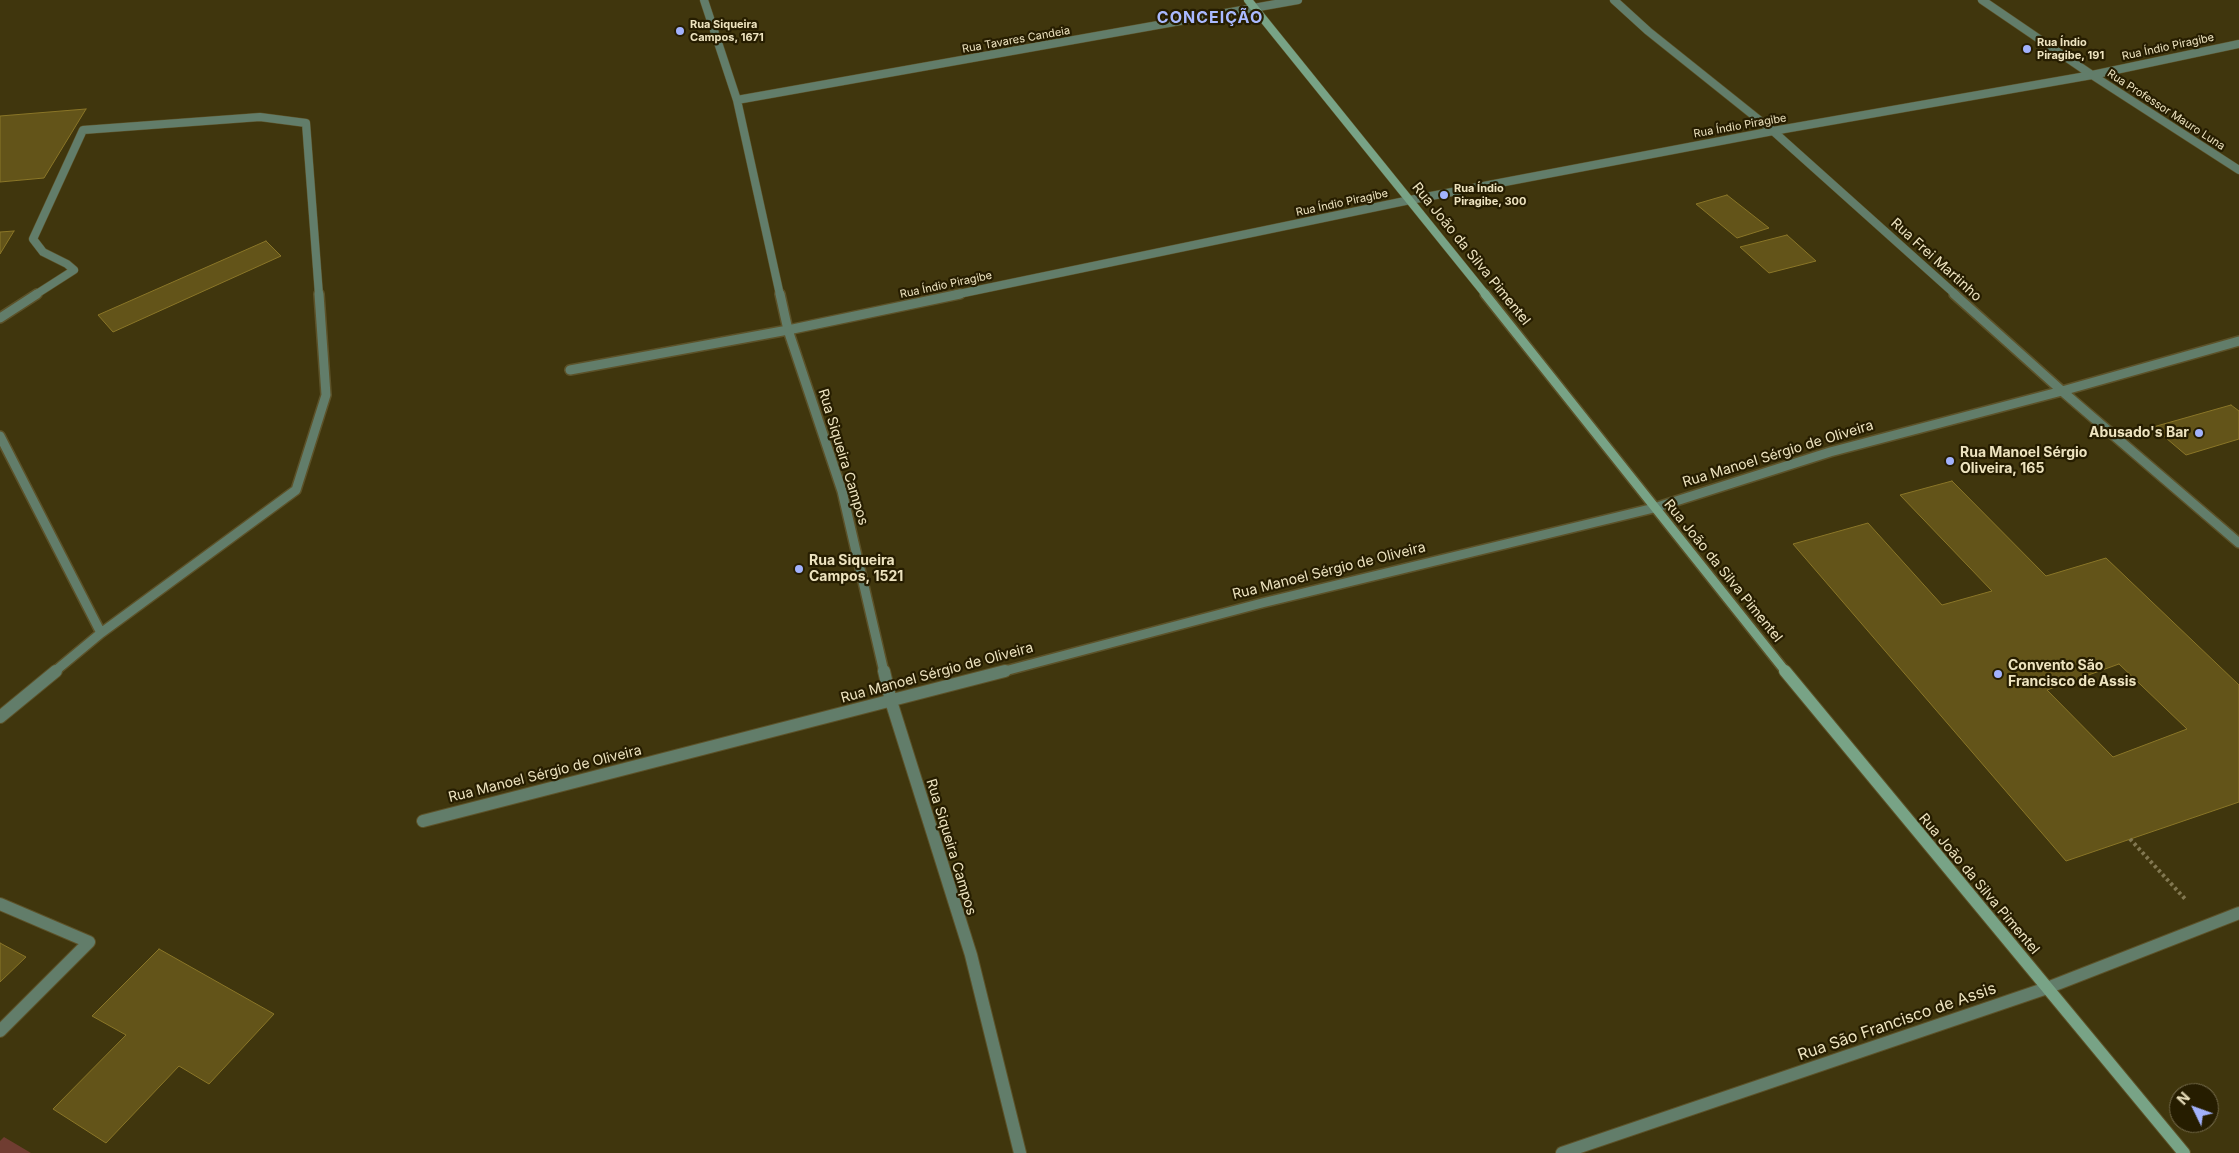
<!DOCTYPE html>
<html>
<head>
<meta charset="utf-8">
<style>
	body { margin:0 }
	#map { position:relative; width:2239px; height:1153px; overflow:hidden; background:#40360d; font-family:Inter,sans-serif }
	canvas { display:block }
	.north { position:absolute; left:2169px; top:1083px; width:50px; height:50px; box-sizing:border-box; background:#261d00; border:1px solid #766c4c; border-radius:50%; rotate:312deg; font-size:14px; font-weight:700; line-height:20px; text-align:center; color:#ede3bf }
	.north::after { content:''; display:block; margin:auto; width:18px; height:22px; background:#a2b2fd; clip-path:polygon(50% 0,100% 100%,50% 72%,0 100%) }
</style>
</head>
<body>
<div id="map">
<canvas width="2239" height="1153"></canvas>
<div class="north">N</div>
</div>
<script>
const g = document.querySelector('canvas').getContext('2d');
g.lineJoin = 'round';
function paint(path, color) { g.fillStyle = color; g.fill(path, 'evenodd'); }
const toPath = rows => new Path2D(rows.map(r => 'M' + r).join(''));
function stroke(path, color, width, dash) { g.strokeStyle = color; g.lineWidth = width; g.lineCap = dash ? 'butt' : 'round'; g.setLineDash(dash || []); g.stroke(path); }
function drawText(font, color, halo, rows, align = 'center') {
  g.font = font + ' Inter,sans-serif'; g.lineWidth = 4.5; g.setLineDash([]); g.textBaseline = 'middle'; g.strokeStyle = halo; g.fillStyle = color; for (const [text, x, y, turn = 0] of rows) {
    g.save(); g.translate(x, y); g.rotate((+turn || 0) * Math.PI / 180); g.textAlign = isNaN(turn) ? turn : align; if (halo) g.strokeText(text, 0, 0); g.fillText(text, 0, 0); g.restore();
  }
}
const green = toPath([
	[4,1137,31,1153,0,1153,0,1141]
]);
const building = toPath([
	[86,109,44,178,0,182,0,116,86,109],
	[1727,195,1769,228,1737,238,1696,204,1727,195],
	[14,231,0,254,0,232,14,231],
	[1787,235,1816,261,1769,273,1740,247,1787,235],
	[266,241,281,256,113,332,98,315,266,241],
	[2231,405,2239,411,2239,439,2186,455,2153,427,2231,405],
	[1952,481,2046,576,2106,558,2239,685,2239,802,2066,861,1793,544,1868,523,1942,605,1992,591,1900,495,1952,481],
	[2119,664,2187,729,2113,757,2047,690,2119,664],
	[0,943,26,957,0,982,0,943],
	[159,949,274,1014,209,1084,179,1066,106,1143,53,1109,126,1035,92,1016,159,949]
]);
const path = toPath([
	[2130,839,2186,900]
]);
const streetFar2 = toPath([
	[704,0,737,100,780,295],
	[1614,0,1648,31,1773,131,1956,295],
	[1982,0,2092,75,2239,170],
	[737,100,1298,0],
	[35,295,74,270,67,264,43,252,33,239,83,130,260,117,306,123,319,295],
	[954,295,1410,200,1773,131,2092,75,2239,44]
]);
const streetFar1 = toPath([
	[780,294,788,330,842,491,884,672],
	[1954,294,2062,391,2239,543],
	[0,318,37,294],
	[570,370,788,330,960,294],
	[0,436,101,633],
	[54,672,101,633,296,490,326,395,319,294],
	[1001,672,1262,603,1654,508,1830,452,2062,391,2239,341]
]);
const street = toPath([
	[884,671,891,701,971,955,1020,1153],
	[0,717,56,671],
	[423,821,1005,671],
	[0,904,89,942,0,1031],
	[1562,1153,2047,988,2239,913]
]);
const secondaryFar2 = toPath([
	[1248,0,1486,295]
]);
const secondaryFar1 = toPath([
	[1485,294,1786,672]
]);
const secondary = toPath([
	[1785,671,2184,1153]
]);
const markers = [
	[680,31,5,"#a2b2fd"],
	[2027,49,5,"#a2b2fd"],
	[1444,195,5,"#a2b2fd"],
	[2199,433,5,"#a2b2fd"],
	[1950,461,5,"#a2b2fd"],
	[799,569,5,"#a2b2fd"],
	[1998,674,5,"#a2b2fd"]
];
const farPoinames = [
	["Rua Siqueira",690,25],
	["Campos, 1671",690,38],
	["Rua Índio",2037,43],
	["Piragibe, 191",2037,56],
	["Rua Índio",1454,189],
	["Piragibe, 300",1454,202]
];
const farStreetnames = [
	["Rua Tavares Candeia",1016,40,-10],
	["Rua Índio Piragibe",2168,47,-12],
	["Rua Professor Mauro Luna",2166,110,33],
	["Rua Índio Piragibe",1740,126,-10],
	["Rua Índio Piragibe",1342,203,-12],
	["Rua Índio Piragibe",946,285,-12]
];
const streetNames = [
	["Rua João da Silva Pimentel",1471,254,51],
	["Rua Frei Martinho",1936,260,42],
	["Rua Manoel Sérgio de Oliveira",1778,454,-17],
	["Rua Siqueira Campos",843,457,73],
	["Rua Manoel Sérgio de Oliveira",1329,571,-14],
	["Rua João da Silva Pimentel",1723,571,51],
	["Rua Manoel Sérgio de Oliveira",937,673,-15],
	["Rua Manoel Sérgio de Oliveira",545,774,-14],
	["Rua Siqueira Campos",951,847,73],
	["Rua João da Silva Pimentel",1979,884,50]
];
const poiNames = [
	["Abusado's Bar",2189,433,"right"],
	["Rua Manoel Sérgio",1960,453],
	["Oliveira, 165",1960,469],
	["Rua Siqueira",809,561],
	["Campos, 1521",809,577],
	["Convento São",2008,666],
	["Francisco de Assis",2008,682]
];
const farDistrictnames = [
	["CONCEIÇÃO",1210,18]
];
const nearStreetnames = [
	["Rua São Francisco de Assis",1897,1022,-19]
];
paint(green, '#703d31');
paint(building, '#635419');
stroke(building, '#8a7628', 1);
stroke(streetFar2, '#5c5229', 9);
stroke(streetFar1, '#5c5229', 12);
stroke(street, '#5c5229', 14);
stroke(secondaryFar2, '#5c5229', 9);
stroke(secondaryFar1, '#5c5229', 12);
stroke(secondary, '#5c5229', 14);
stroke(path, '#827851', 4, [3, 3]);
stroke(streetFar2, '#627d6a', 8);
stroke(streetFar1, '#627d6a', 9);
stroke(street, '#627d6a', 12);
stroke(secondaryFar2, '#78a386', 8);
stroke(secondaryFar1, '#78a386', 9);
stroke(secondary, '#78a386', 12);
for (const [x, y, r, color] of markers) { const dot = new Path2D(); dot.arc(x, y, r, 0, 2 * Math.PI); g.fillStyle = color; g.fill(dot); stroke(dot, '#261d00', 2); }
drawText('bold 11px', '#ede3bf', '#261d00', farPoinames, 'left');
drawText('11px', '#ede3bf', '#261d00', farStreetnames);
drawText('14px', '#ede3bf', '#261d00', streetNames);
drawText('bold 14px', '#ede3bf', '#261d00', poiNames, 'left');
g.letterSpacing = '1px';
drawText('bold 16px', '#aabaff', '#261d00', farDistrictnames);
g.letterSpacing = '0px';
drawText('16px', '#ede3bf', '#261d00', nearStreetnames);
</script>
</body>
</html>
